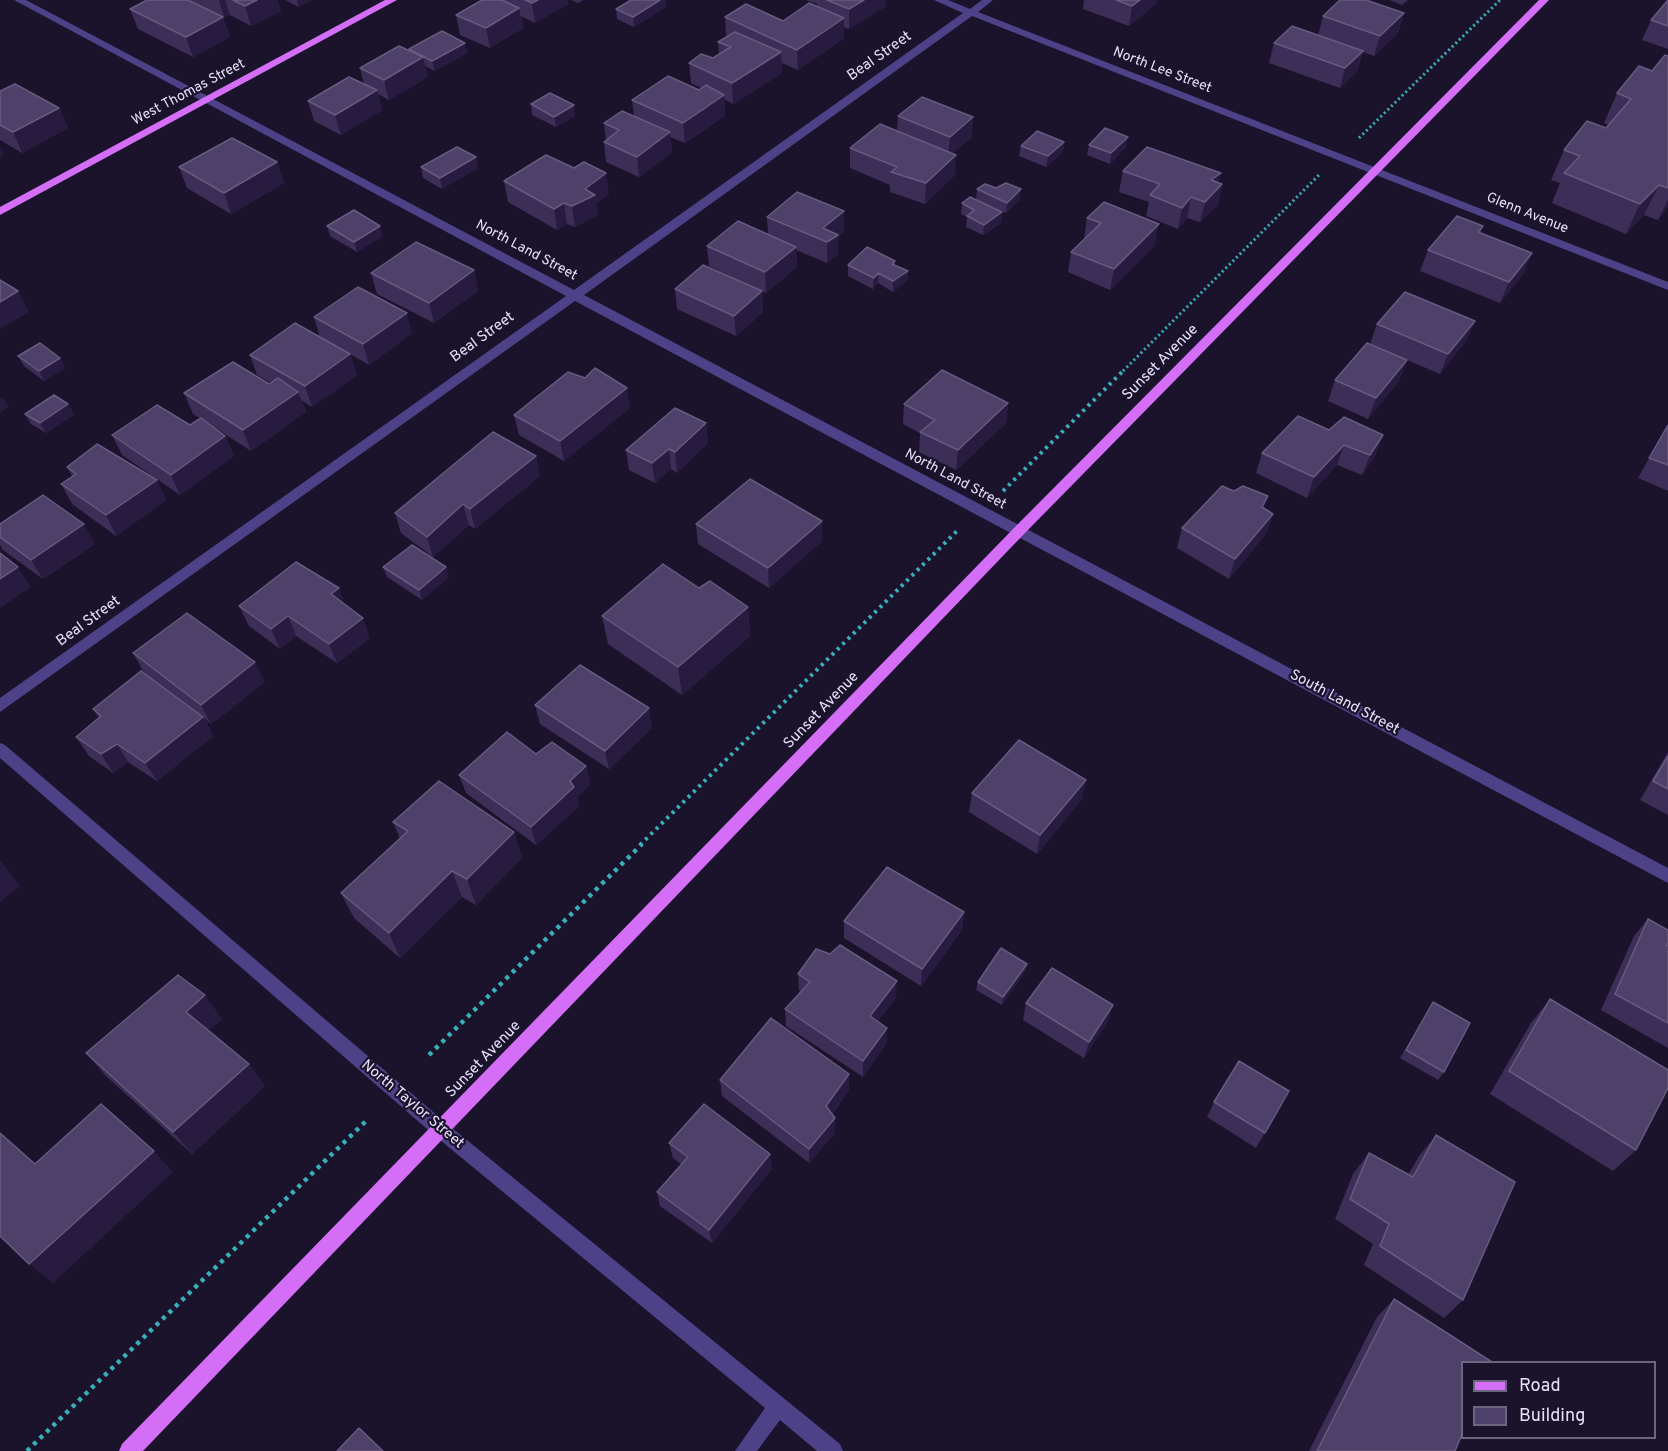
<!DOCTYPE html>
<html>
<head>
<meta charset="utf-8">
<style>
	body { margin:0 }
	#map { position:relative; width:1668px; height:1451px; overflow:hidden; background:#1b132c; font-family:Overpass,sans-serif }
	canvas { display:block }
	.legend { position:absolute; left:1461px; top:1361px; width:195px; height:78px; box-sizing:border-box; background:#1b132c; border:2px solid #6d6580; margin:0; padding:8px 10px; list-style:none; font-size:18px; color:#e7e0fd }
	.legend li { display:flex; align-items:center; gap:12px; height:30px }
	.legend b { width:30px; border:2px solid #6d6580 }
</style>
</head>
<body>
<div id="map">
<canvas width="1668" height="1451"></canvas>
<ul class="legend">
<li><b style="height:8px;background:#d46ef6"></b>Road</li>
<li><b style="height:16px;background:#4e4169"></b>Building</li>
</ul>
</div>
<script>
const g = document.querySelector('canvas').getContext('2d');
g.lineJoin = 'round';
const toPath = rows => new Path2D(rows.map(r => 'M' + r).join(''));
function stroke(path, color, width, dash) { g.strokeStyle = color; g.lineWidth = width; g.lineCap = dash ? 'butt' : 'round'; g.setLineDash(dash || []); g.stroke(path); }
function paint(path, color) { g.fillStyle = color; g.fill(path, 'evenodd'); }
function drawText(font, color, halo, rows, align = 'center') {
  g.font = font + ' Overpass,sans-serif'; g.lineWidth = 4.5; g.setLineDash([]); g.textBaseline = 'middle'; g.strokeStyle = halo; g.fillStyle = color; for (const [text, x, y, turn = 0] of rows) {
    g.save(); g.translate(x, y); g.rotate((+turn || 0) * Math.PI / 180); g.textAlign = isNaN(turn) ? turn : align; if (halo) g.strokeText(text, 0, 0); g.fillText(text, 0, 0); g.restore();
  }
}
const pathFar2 = toPath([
	[1359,138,1500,0],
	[1123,371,1320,174]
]);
const pathFar1 = toPath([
	[1003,491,1124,370],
	[640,845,957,531]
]);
const path = toPath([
	[429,1055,642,844],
	[27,1451,368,1119]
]);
const minor = toPath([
	[14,0,26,0,574,290,963,13,934,0,948,0,970,9,982,0,993,0,978,12,1668,282,1668,290,972,16,584,295,1668,868,1668,883,575,301,0,712,0,698,566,296,14,0],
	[0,743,5,745,446,1123,840,1444,843,1451,817,1451,780,1420,757,1451,735,1451,765,1408,434,1135,0,758,0,743]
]);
const major = toPath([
	[385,0,397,0,0,215,0,207,385,0],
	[1539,0,1549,0,1024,534,143,1451,119,1451,122,1444,1014,528,1539,0]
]);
const wall = toPath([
	[190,0,277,0,281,11,251,26,230,15,224,17,191,1],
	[285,0,312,0,299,7],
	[482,0,568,0,568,4,535,23,521,16,523,28,490,48,460,35,456,15],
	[571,0,584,0,578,3],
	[631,0,665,0,666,7,634,27,617,19,616,9],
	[806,0,886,0,886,6,849,29,844,27,844,38,798,70,782,63,782,73,733,104,724,99,725,116,685,143,670,137,672,152,639,177,606,162,604,142,606,140,604,123,634,116,632,100,699,90,701,88,691,83,689,63,713,58,719,54,718,42,726,37,725,17,783,21,817,7,817,4],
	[1084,0,1157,0,1157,3,1129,26,1083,9],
	[1389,0,1408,0,1402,5],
	[1668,0,1668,49,1642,40,1651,20],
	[130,9,223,17,230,37,193,57,138,29],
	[1404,13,1398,33,1374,56,1363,52,1357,71,1340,88,1269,63,1274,43,1318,35,1323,16],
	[465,43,467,53,435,71,425,66,428,77,389,100,378,94,382,110,341,135,314,121,308,101,364,84,360,68,410,51,409,49],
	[1668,56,1668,207,1658,220,1644,215,1626,234,1552,203,1560,183,1551,180,1564,150,1606,128,1608,125,1604,123,1617,93,1652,71],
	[0,91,59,108,68,128,22,153,0,140],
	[531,104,575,116,556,127,532,115],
	[898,116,972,137,953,153,955,175,925,204,890,192,890,185,850,168,850,148,897,131],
	[1064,142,1063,152,1046,167,1019,156,1021,146],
	[1089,145,1126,147,1110,164,1087,155],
	[277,162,284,183,231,214,187,188,179,167],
	[421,167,478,168,442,189,423,178],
	[1123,171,1218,183,1222,184,1218,205,1200,222,1187,218,1178,229,1146,216,1149,202,1119,192],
	[504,181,609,194,596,203,598,215,575,227,567,224,557,230,508,202],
	[977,189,1020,200,1006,213,976,200],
	[962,203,1002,212,1001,223,983,235,966,227,967,217,961,214],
	[844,211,844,232,838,237,838,255,827,263,796,250,797,267,766,293,762,291,763,312,736,336,677,309,675,289,759,290,709,266,707,246,768,234,767,217],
	[1087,218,1155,245,1110,290,1068,272,1071,252,1084,239],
	[327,226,383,236,357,252,330,236],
	[1483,226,1481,233,1524,273,1500,303,1420,271,1428,250],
	[895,261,895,265,908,271,907,281,893,292,878,283,873,289,848,276,848,265],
	[474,270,478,291,434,323,377,294,371,273],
	[314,317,412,333,369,365,350,354,357,375,312,407,301,400,306,412,251,451,206,422,225,436,234,456,180,495,122,455,112,435,190,425,201,419,193,414,184,393,271,383,257,375,250,355,320,338],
	[1475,321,1466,341,1440,374,1407,360,1399,381,1368,419,1328,401,1335,380,1370,344,1377,324],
	[18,356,60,358,65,368,44,381,24,366],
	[1008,403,1006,423,956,470,919,452,920,433,903,424,904,404],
	[68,404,74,415,46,433,31,424,25,414],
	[630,408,564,461,519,435,514,415],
	[706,423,708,443,677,473,671,469,655,483,629,470,626,450],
	[1668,425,1668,491,1638,478],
	[1383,435,1375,456,1362,475,1337,465,1307,498,1256,473,1262,453],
	[536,456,540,476,475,529,469,525,433,557,401,533,395,513],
	[67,467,157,480,166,500,116,536,72,504,61,484,72,476],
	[1264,509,1273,514,1266,534,1229,579,1177,548,1182,528],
	[822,521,822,541,769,588,698,544,696,524],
	[0,524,95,544,43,579,3,550,0,545],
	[383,567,449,577,422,600,387,577],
	[699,588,748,607,750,636,682,695,608,644,602,616],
	[345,604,370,638,337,663,296,636,280,649,249,626,239,606],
	[133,653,265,682,211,724,204,718,213,736,157,781,128,762,113,773,89,756,76,737,99,718,93,709,144,673],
	[535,705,652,728,609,769,540,724],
	[1668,752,1668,815,1640,800],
	[536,754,586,766,590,784,577,797,579,806,536,845,466,793,459,775],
	[972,793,1082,799,1037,854,969,812],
	[393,822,514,832,522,858,476,905,462,897,400,958,354,918,341,893,400,839],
	[964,912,962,930,921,986,844,938,844,921],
	[1648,919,1666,945,1668,946,1668,1048,1601,1010,1634,936],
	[1027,964,1025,972,1002,1005,976,990,978,982],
	[798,974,896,998,878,1021,887,1028,886,1044,863,1077,786,1026,785,1009,801,992,799,990],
	[1550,999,1636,1150,1613,1171,1490,1094,1531,1023],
	[1433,1002,1444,1072,1438,1080,1400,1058],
	[1026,1003,1108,1021,1084,1058,1023,1020],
	[222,1019,209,1030,249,1064,265,1086,192,1154,106,1076,86,1053],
	[720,1080,849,1090,832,1114,835,1118,835,1133,809,1163,722,1096],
	[1289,1091,1256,1148,1207,1117,1214,1102],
	[1436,1135,1463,1300,1444,1318,1364,1265,1373,1244,1335,1219,1353,1174,1369,1153,1408,1175,1419,1156],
	[669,1143,772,1169,712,1243,660,1206,657,1192,682,1165,673,1158],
	[1394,1299,1455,1451,1309,1451,1377,1317]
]);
const shadedWall = toPath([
	[219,0,225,0,230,15,224,17],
	[257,0,277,0,281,11,251,26,245,6],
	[297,0,312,0,299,7],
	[538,0,568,0,568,4,535,23,532,3],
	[660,0,665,0,666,7,634,27,633,17],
	[864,0,886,0,886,6,849,29,849,9],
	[1140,0,1157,0,1157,3,1129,26,1132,6],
	[519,8,523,28,490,48,486,28],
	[1404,13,1398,33,1374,56,1380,36],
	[223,17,230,37,193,57,186,37],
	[844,18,844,38,798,70,797,50],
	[465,43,467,53,435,71,432,61],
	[1363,51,1357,71,1340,88,1345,68],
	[781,52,782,73,733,104,732,83],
	[423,57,428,77,389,100,384,80],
	[377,90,382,110,341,135,335,115],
	[724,95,725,116,685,143,683,123],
	[574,105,575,116,556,127,554,117],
	[59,108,68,128,22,153,13,132],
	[973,117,972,137,948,157,950,137],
	[670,132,672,152,639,177,637,157],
	[1128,137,1126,147,1110,164,1111,153],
	[1064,142,1063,152,1046,167,1048,156],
	[0,146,4,154,0,156],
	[956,155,955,175,925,204,926,183],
	[476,157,478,168,442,189,440,178],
	[277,162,284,183,231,214,224,193],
	[606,173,609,194,596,203,598,215,575,227,572,206,585,189],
	[1221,173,1217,190,1222,184,1218,205,1200,222,1211,180],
	[1659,185,1644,215,1626,234,1640,204],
	[1021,189,1020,200,1006,213,1007,203],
	[1191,197,1187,218,1178,229,1182,208],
	[1668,200,1668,207,1658,220],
	[564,203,567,224,557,230,554,209],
	[844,211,844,232,838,237,838,255,827,263,827,242,823,228],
	[1002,212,1001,223,983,235,984,225],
	[1159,224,1155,245,1110,290,1114,269],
	[380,226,383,236,357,252,354,242],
	[796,247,797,267,766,293,765,272],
	[1532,253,1524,273,1500,303,1509,282],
	[474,270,478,291,434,323,429,303],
	[908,271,907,281,893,292,893,281],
	[878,273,878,283,873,289,874,278],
	[18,291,29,312,0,329,0,302],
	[762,291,763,312,736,336,734,316],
	[407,313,412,333,369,365,363,344],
	[1475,321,1466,341,1440,374,1448,354],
	[350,354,357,375,312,407,305,386],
	[60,358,65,368,44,381,39,371],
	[1407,360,1399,381,1368,419,1376,398],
	[627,388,630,408,564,461,560,441],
	[298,392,306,412,251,451,243,430],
	[3,397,9,407,0,413,0,399],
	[1008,403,1006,423,956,470,958,450],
	[68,404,74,415,46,433,40,423],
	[706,423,708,443,677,473,675,452],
	[1383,435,1375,456,1362,475,1370,455],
	[225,436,234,456,180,495,171,475],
	[1344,445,1337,465,1307,498,1314,477],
	[669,449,671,469,655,483,652,463],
	[536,456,540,476,475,529,470,509],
	[157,480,166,500,116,536,106,515],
	[1268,496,1262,516,1262,507],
	[463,504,469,525,433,557,427,537],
	[1273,514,1266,534,1229,579,1235,559],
	[822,521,822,541,769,588,768,568],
	[84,524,95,544,43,579,31,560],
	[18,567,31,587,0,608,0,579],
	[446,567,449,577,422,600,419,590],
	[339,588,346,608,331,594],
	[748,607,750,636,682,695,678,667],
	[288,616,296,636,280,649,271,629],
	[363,618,370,638,337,663,329,644],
	[255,662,265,682,211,724,201,705],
	[649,708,652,728,609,769,605,751],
	[203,717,213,736,157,781,145,763],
	[117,744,128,762,113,773,101,754],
	[586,766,590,784,577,797,579,806,536,845,531,827,570,781],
	[1086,780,1082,799,1037,854,1040,835],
	[514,832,522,858,476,905,467,879],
	[0,860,20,886,0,902],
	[452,871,462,897,400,958,389,933],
	[964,912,962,930,921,986,922,969],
	[1027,964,1025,972,1002,1005,1003,997],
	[897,981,896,998,870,1032,870,1016],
	[205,995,222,1019,204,1035,186,1012],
	[1113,1005,1108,1021,1084,1058,1089,1042],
	[887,1028,886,1044,863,1077,863,1061],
	[249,1064,265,1086,192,1154,173,1132],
	[849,1074,849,1090,826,1121,826,1106],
	[835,1118,835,1133,809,1163,809,1149],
	[154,1151,173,1172,53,1283,29,1264],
	[770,1154,772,1169,712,1243,709,1230]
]);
const building = toPath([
	[147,0,188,0,223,17,186,37,130,9,147,0],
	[233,0,257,0,245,6,233,0],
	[482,0,502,0,519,8,486,28,456,15,482,0],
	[525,0,538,0,532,3,525,0],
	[631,0,660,0,633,17,616,9,631,0],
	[827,0,864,0,849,9,827,0],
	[1116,0,1140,0,1132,6,1116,0],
	[1340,0,1366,0,1404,13,1380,36,1323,16,1340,0],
	[1668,0,1668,26,1651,20,1668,0],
	[809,3,844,18,797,50,725,17,746,4,783,21,809,3],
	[1292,26,1363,51,1345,68,1274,43,1292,26],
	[442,31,465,43,432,61,409,49,442,31],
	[735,32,781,52,732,83,689,63,701,54,713,58,731,47,718,42,735,32],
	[399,46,423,57,384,80,360,68,399,46],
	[1665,55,1668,56,1668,188,1659,185,1640,204,1564,173,1580,156,1564,150,1587,121,1606,128,1631,99,1617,93,1639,66,1652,71,1665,55],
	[668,76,699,90,706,85,724,95,683,123,632,100,668,76],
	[349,77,377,90,335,115,308,101,349,77],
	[15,84,59,108,13,132,0,125,0,91,15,84],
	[550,93,574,105,554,117,531,104,550,93],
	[922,97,973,117,950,137,898,116,922,97],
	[622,111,670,132,637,157,604,142,619,130,604,123,622,111],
	[880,124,956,155,926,183,891,172,897,167,850,148,880,124],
	[1105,128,1128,137,1111,153,1089,145,1105,128],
	[1037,131,1064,142,1048,156,1021,146,1037,131],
	[232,138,277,162,224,193,179,167,232,138],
	[457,147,476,157,440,178,421,167,457,147],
	[1147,147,1221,173,1211,180,1222,184,1205,202,1191,197,1182,208,1150,195,1160,184,1123,171,1147,147],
	[546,155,574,168,584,162,606,173,585,189,595,195,572,206,564,203,554,209,504,181,546,155],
	[1006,183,1021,189,1007,203,977,189,985,184,996,188,1006,183],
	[797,192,844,211,823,228,838,235,827,242,767,217,797,192],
	[970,197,1002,212,984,225,967,216,974,210,962,203,970,197],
	[1104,202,1159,224,1114,269,1071,252,1101,223,1087,218,1104,202],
	[354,210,380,226,354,242,327,226,354,210],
	[1457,216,1483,226,1478,232,1532,253,1509,282,1428,250,1457,216],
	[738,221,796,247,765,272,707,246,738,221],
	[416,242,474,270,429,303,371,273,416,242],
	[867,247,895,261,892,264,908,271,893,281,878,273,874,278,848,265,867,247],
	[703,265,762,291,734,316,675,289,703,265],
	[0,280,18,291,0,302,0,280],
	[358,287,407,313,363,344,314,317,358,287],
	[1405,292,1475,321,1448,354,1377,324,1405,292],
	[295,323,350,354,305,386,250,355,295,323],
	[40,343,60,358,39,371,18,356,40,343],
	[1367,343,1407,360,1376,398,1335,380,1367,343],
	[233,362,269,384,278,378,298,392,243,430,184,393,233,362],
	[595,368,627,388,560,441,514,415,568,372,585,378,595,368],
	[942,370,1008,403,958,450,920,432,935,420,904,404,942,370],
	[54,395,68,404,40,423,25,414,54,395],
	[157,405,190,425,201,418,225,436,171,475,112,435,157,405],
	[675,408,706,423,675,452,669,449,652,463,626,450,675,408],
	[1298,416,1329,430,1344,417,1383,435,1370,455,1344,445,1314,477,1262,453,1298,416],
	[1668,425,1668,465,1649,458,1668,425],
	[493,432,536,456,470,509,463,504,427,537,395,513,493,432],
	[97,444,157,480,106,515,61,484,76,474,67,467,97,444],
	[750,479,822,521,768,568,696,524,750,479],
	[1222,486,1234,491,1243,486,1268,496,1262,507,1273,514,1235,559,1182,528,1222,486],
	[43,495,84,524,31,560,0,537,0,524,43,495],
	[412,545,446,567,419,590,383,567,412,545],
	[0,553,18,567,0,579,0,553],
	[296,562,339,588,331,594,363,618,329,644,288,616,271,629,239,606,296,562],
	[663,564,699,588,710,581,748,607,678,667,602,616,663,564],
	[187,613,255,662,201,705,133,653,187,613],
	[580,665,649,708,605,751,535,705,580,665],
	[141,671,203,717,145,763,117,744,101,754,76,737,101,716,93,709,141,671],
	[507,732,536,754,552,742,586,766,570,781,574,787,531,827,459,775,507,732],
	[1019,740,1086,780,1040,835,972,793,1019,740],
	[1668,756,1668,789,1653,781,1668,756],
	[439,781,514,832,467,879,452,871,389,933,341,893,408,831,393,822,439,781],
	[887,867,964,912,922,969,844,921,887,867],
	[1648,919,1668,930,1668,943,1666,945,1668,946,1668,1023,1615,994,1648,919],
	[840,945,897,981,870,1016,887,1028,863,1061,785,1009,810,982,798,974,816,949,830,954,840,945],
	[1001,948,1027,964,1003,997,978,982,1001,948],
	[1052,968,1113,1005,1089,1042,1026,1003,1052,968],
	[178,975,205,995,186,1012,249,1064,173,1132,86,1053,178,975],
	[1550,999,1668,1070,1668,1088,1636,1150,1509,1071,1550,999],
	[1433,1002,1470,1023,1444,1072,1406,1050,1433,1002],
	[771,1018,849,1074,826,1106,835,1118,809,1149,720,1080,771,1018],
	[1239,1061,1289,1091,1265,1133,1214,1102,1239,1061],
	[101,1104,154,1151,29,1264,0,1236,0,1133,35,1164,101,1104],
	[704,1104,770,1154,709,1230,657,1192,688,1157,669,1143,704,1104],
	[1436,1135,1515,1182,1463,1300,1380,1246,1389,1224,1350,1199,1369,1153,1413,1177,1436,1135],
	[1394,1299,1492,1362,1462,1362,1462,1434,1455,1451,1317,1451,1394,1299],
	[359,1428,383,1451,337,1451,359,1428]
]);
const farStreetnames = [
	["North Lee Street",1162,71,21],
	["West Thomas Street",189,93,-28],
	["Glenn Avenue",1527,214,22],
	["North Land Street",526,251,28],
	["North Land Street",955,480,28]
];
const streetNames = [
	["Beal Street",880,57,-35],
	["Beal Street",483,338,-36],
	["Sunset Avenue",1161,363,-45],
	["Beal Street",89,622,-36],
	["South Land Street",1344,703,28],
	["Sunset Avenue",822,711,-46],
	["Sunset Avenue",484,1060,-46],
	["North Taylor Street",412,1105,40]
];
stroke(pathFar2, '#39afb8', 3, [2, 3]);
stroke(pathFar1, '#39afb8', 4, [3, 4.5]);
stroke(path, '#39afb8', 4.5, [4, 5]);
paint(minor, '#4d4287');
paint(major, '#d46ef6');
paint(wall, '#3c2e57');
paint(shadedWall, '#271b3f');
paint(building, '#4e4169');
stroke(building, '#665a80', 1.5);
drawText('14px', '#e7e0fd', '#1b132c', farStreetnames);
drawText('15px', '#e7e0fd', '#1b132c', streetNames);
</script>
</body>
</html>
